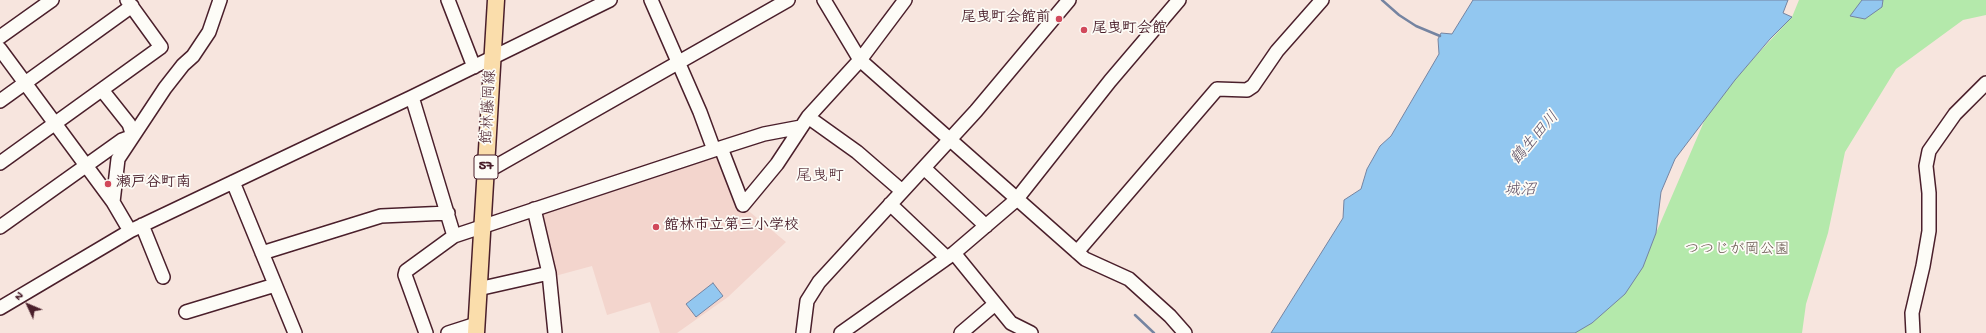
<!DOCTYPE html>
<html>
<head>
<meta charset="utf-8">
<style>
	body { margin:0 }
	#map { position:relative; width:1986px; height:333px; overflow:hidden; background:#f7e5de; font-family:"Gochi Hand",sans-serif }
	canvas { display:block }
	.north { position:absolute; left:8px; top:285px; width:40px; height:40px; -webkit-text-stroke:3px #fdfcf7; paint-order:stroke; rotate:314deg; font-size:11px; font-weight:700; line-height:16px; text-align:center; color:#4a1f2b }
	.north::after { content:''; display:block; margin:auto; width:14px; height:18px; background:#4a1f2b; clip-path:polygon(50% 0,100% 100%,50% 72%,0 100%) }
</style>
</head>
<body>
<div id="map">
<canvas width="1986" height="333"></canvas>
<div class="north">N</div>
</div>
<script>
const g = document.querySelector('canvas').getContext('2d');
g.lineJoin = 'round';
function paint(path, color) { g.fillStyle = color; g.fill(path, 'evenodd'); }
const toPath = rows => new Path2D(rows.map(r => 'M' + r).join(''));
function stroke(path, color, width, dash) { g.strokeStyle = color; g.lineWidth = width; g.lineCap = dash ? 'butt' : 'round'; g.setLineDash(dash || []); g.stroke(path); }
function drawText(font, color, halo, rows, align = 'center') {
  g.font = font + ' "Gochi Hand","Klee One",sans-serif'; g.lineWidth = 3.5; g.setLineDash([]); g.textBaseline = 'middle'; g.strokeStyle = halo; g.fillStyle = color; for (const [text, x, y, turn = 0] of rows) {
    g.save(); g.translate(x, y); g.rotate((+turn || 0) * Math.PI / 180); g.textAlign = isNaN(turn) ? turn : align; if (halo) g.strokeText(text, 0, 0); g.fillText(text, 0, 0); g.restore();
  }
}
const built = toPath([
	[720,151,739,203,786,242,728,297,677,333,660,333,650,302,607,315,592,266,555,276,555,267,539,212]
]);
const green = toPath([
	[1799,0,1986,0,1986,15,1963,20,1896,69,1845,152,1828,233,1806,304,1802,333,1564,333,1615,301,1656,233,1712,103,1792,17]
]);
const water = toPath([
	[1473,0,1788,0,1783,13,1792,17,1770,39,1735,80,1675,159,1661,192,1656,233,1643,267,1625,294,1592,323,1575,333,1271,333,1343,218,1344,200,1361,189,1367,169,1380,146,1391,136,1439,54,1438,39,1441,33,1452,34,1473,0],
	[1862,0,1883,0,1882,7,1865,19,1850,16,1862,0],
	[713,283,723,296,696,317,686,304,713,283]
]);
const stream = toPath([
	[1382,0,1399,15,1416,26,1440,36],
	[1135,315,1154,333]
]);
const minor = toPath([
	[448,0,474,67],
	[651,0,700,112,714,150,764,134,801,127],
	[824,0,860,60,1085,259,1129,279,1170,316,1185,333],
	[0,37,52,0],
	[0,49,113,202,130,231],
	[412,97,454,236],
	[0,101,132,6],
	[808,117,857,152,902,191],
	[721,148,743,205,777,164,808,117,860,60,905,0],
	[0,163,161,47,127,0],
	[924,168,986,226],
	[486,172,788,0],
	[233,182,295,333],
	[113,202,118,159,165,88,183,65,193,56,209,32,220,0],
	[890,204,947,258],
	[142,225,163,277],
	[0,227,122,140,133,136,129,124,102,90],
	[1077,252,1217,89,1247,90,1253,86,1277,51,1322,0],
	[262,253,381,216,448,213],
	[954,253,1011,323,1031,333],
	[549,273,555,333],
	[478,289,549,273,534,209],
	[0,308,130,231,412,97,610,0],
	[186,312,275,285],
	[426,333,405,275,406,271,454,236,714,150],
	[448,333,476,324],
	[803,333,807,301,819,282,976,111,1069,0],
	[841,333,954,253,1016,200,1110,81,1179,0],
	[961,333,995,304],
	[1913,333,1912,313,1923,266,1929,231,1929,193,1926,166,1929,151,1955,114,1986,83]
]);
const major = toPath([
	[476,333,496,0]
]);
const markers = [
	[1059,19,4,"#d1495b"],
	[1084,30,4,"#d1495b"],
	[108,184,4,"#d1495b"],
	[656,227,4,"#d1495b"]
];
const shields = [
	[486,167,24]
];
const shieldNames = [
	["57",486,167]
];
const poiNames = [
	["尾曳町会館前",1051,19,"right"],
	["尾曳町会館",1092,30],
	["瀬戸谷町南",116,184],
	["館林市立第三小学校",664,227]
];
const streetNames = [
	["館林藤岡線",490,107,-87]
];
const parkNames = [
	["つつじが岡公園",1737,251]
];
const waterNames = [
	["鶴生田川",1536,139,-49],
	["城沼",1520,192]
];
const neighbourhoodNames = [
	["尾曳町",820,178]
];
paint(built, '#f3d5cd');
paint(green, '#b4e9ab');
paint(water, '#92c7f0');
stroke(water, '#7584a1', 1);
stroke(stream, '#7584a1', 2.5);
stroke(minor, '#4a1f2b', 16);
stroke(major, '#4a1f2b', 19);
stroke(minor, '#fdfcf7', 13);
stroke(major, '#faddab', 16);
for (const [x, y, r, color] of markers) { const dot = new Path2D(); dot.arc(x, y, r, 0, 2 * Math.PI); g.fillStyle = color; g.fill(dot); stroke(dot, '#fdfcf7', 1.5); }
for (const [x, y, w] of shields) { const box = new Path2D(); box.roundRect(x - w / 2, y - 12, w, 24, 3); g.fillStyle = '#fdfcf7'; g.fill(box); stroke(box, '#4a1f2b', 1); }
drawText('bold 14px', '#4a1f2b', null, shieldNames);
drawText('bold 15px', '#4a1f2b', '#fdfcf7', poiNames, 'left');
drawText('15px', '#4a1f2b', '#fdfcf7', streetNames);
drawText('15px', '#64524b', '#fdfcf7', parkNames);
drawText('italic 16px', '#605166', '#fdfcf7', waterNames);
drawText('16px', '#4a1f2b', '#fdfcf7', neighbourhoodNames);
</script>
</body>
</html>
